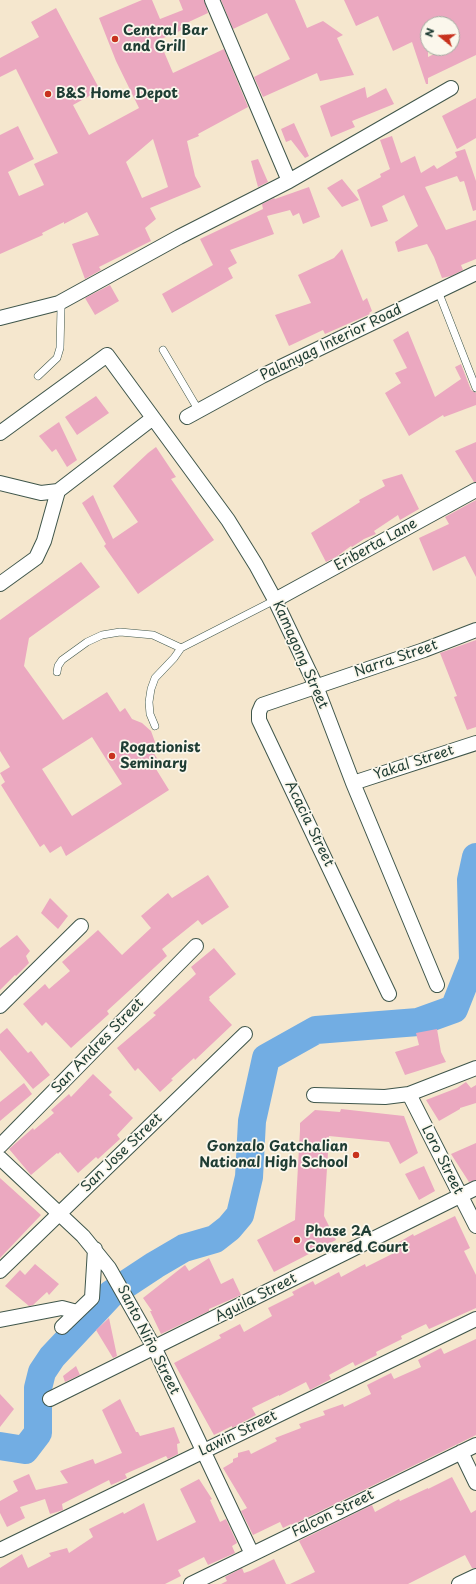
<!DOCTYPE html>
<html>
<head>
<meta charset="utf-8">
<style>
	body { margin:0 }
	#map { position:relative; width:476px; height:1584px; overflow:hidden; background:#f5e7ce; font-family:"Playpen Sans",sans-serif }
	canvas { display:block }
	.north { position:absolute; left:420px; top:16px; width:40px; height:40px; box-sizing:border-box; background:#fbf7ec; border:1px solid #a3ada2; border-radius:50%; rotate:288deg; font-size:11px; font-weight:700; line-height:16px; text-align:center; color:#1f3d34 }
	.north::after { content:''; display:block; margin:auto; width:14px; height:18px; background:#c8321e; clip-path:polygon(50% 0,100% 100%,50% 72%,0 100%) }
</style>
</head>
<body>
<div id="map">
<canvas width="476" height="1584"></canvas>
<div class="north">N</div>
</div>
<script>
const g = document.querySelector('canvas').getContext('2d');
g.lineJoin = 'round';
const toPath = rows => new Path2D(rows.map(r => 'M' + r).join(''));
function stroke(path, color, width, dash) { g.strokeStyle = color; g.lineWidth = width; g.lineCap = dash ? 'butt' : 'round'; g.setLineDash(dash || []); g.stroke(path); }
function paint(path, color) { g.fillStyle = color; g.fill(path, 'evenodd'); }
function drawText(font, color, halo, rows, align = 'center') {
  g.font = font + ' "Playpen Sans",sans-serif'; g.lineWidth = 3.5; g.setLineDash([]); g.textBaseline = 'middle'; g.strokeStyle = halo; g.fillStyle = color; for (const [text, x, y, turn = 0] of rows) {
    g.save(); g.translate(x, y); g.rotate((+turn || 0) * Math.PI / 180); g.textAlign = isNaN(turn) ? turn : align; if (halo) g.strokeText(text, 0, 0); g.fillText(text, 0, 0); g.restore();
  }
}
const river = toPath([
	[0,1446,25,1450,38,1433,38,1388,42,1372,52,1357,111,1294,155,1265,184,1248,215,1239,229,1228,240,1215,249,1177,252,1121,266,1058,316,1030,418,1022,454,1009,473,961,471,880,476,857]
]);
const building = toPath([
	[142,0,152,0,160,19,183,10,179,0,204,0,208,13,180,26,182,30,159,40,173,73,224,49,248,107,198,134,199,136,187,141,195,176,201,187,150,208,156,219,145,228,151,241,99,267,101,270,85,279,72,244,99,235,87,212,64,224,64,222,42,233,43,235,0,254,0,135,18,126,34,159,8,172,19,196,44,185,34,164,58,153,16,69,0,77,0,58,39,37,31,22,56,8,100,90,73,105,89,135,139,108,116,61,99,18],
	[153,139,168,187,142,198,126,162],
	[221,0,295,0,307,28,323,21,343,35,337,38,354,75,320,81,317,73,263,97,254,77,290,59,267,13,233,29],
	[344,0,476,0,476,55,428,78,428,84,426,84,412,42,393,51,378,16,356,26],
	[428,24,452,24,452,48,446,48,428,57],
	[365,87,367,98,386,88,394,104,352,121,355,127,331,137,320,106],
	[476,98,476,138,457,149,442,116],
	[294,123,309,156,305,158,291,140,286,142,281,129],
	[392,136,401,163,415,156,421,173,434,165,437,169,457,157,455,152,465,149,476,181,476,210,473,211,464,181,460,182,457,176,425,187,446,230,476,220,476,259,461,265,463,270,451,276,442,278,434,257,427,244,398,252,395,242,418,226,404,195,382,206,388,221,371,227,357,190,381,177,380,174,390,169,380,140],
	[258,159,268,182,258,187,251,161],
	[342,179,359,200,342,207,327,188],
	[309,187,320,217,303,224,299,213,293,216,290,210,267,216,274,234,230,250,237,263,228,268,233,278,172,313,162,294,213,265,200,239,263,209,262,204,274,198,275,199],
	[342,249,363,301,367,298,372,311,369,313,370,314,325,334,323,330,289,346,275,315,311,303,298,275,334,258],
	[110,285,119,301,95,315,85,298],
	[408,331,435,397,461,379,455,367,461,364,471,390,476,393,476,405,444,417,443,415,409,436,385,393,401,383,395,373,407,368,393,340],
	[96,396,109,413,77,435,65,417],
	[59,422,77,460,67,467,56,449,52,452,39,436],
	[476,442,476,482,474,482,455,451],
	[156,447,176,477,171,479,214,540,138,594,104,546,106,544,82,503,93,495,113,539,138,522,113,486,148,453],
	[402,474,419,509,400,520,398,515,374,531,376,534,364,539,352,547,351,546,336,557,326,562,311,533,360,502,359,500,385,486,382,480],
	[476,500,476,577,465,556,433,571,419,538,449,524,445,517],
	[81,562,100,587,29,638,24,666,63,720,107,692,120,712,125,708,132,719,142,723,151,731,155,742,153,752,162,766,156,769,169,790,66,856,61,846,50,853,44,844,40,847,1,785,5,782,0,773,10,767,0,751,0,620],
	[92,737,122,784,72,816,42,769],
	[476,640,476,727,467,730,454,697,457,696,440,653],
	[208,875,229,907,202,925,198,920,162,949,167,956,107,1011,109,1014,71,1048,46,1022,42,1026,23,1004,45,984,49,989,70,971,62,962,98,930,122,955,151,928,141,916,168,893,172,898],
	[50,898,68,916,58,929,41,913],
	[17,935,30,951,26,956,29,963,16,976,15,975,0,990,0,948],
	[214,948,236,974,209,997,210,999,209,1000,232,1025,195,1060,194,1058,171,1079,173,1080,160,1092,138,1068,135,1071,117,1048,156,1015,153,1013,196,974,191,967],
	[7,1028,28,1053,31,1051,50,1075,33,1089,0,1050,0,1034],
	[437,1029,441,1052,446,1062,405,1075,395,1052,419,1045,416,1033],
	[93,1074,112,1092,109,1095,133,1118,117,1135,120,1139,98,1159,96,1157,78,1173,60,1152,58,1154,57,1153,31,1175,9,1149,33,1128,34,1130,54,1113,51,1110,69,1094,71,1097],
	[466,1082,471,1088,476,1085,476,1103,460,1108,460,1109,439,1121,426,1100,457,1088],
	[24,1083,32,1094,0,1121,0,1102],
	[341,1109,404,1116,418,1153,400,1164,389,1142,329,1136,324,1216,336,1240,274,1272,257,1240,295,1220,300,1130,300,1123,315,1110,340,1112],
	[476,1143,476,1180,469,1182,451,1154],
	[424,1166,435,1191,419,1200,405,1174],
	[0,1178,41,1215,0,1258],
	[455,1216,470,1248,464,1251,476,1275,476,1308,429,1329,426,1324,401,1336,402,1339,376,1352,377,1355,355,1366,353,1362,329,1375,331,1379,310,1390,306,1382,279,1396,279,1395,252,1408,256,1415,232,1428,232,1426,214,1435,174,1363,221,1338,219,1335,240,1324,244,1332,272,1316,268,1308,294,1295,292,1292,313,1281,315,1285,339,1272,341,1277,365,1264,366,1267,392,1254,389,1248,413,1234,414,1236],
	[209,1258,221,1284,233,1278,241,1295,209,1309,209,1311,161,1334,150,1311,152,1311,143,1298,185,1265,189,1271],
	[35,1264,59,1284,49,1295,47,1292,33,1305,29,1306,5,1286,20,1270,25,1275],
	[109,1318,117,1356,113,1358,96,1330],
	[476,1339,476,1435,292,1525,291,1524,283,1528,280,1522,253,1535,241,1511,247,1508,223,1468,233,1462,233,1459,238,1457,238,1453,249,1450,251,1454,277,1441,275,1438,301,1428,299,1424,325,1415,323,1411,343,1404,344,1407,371,1394,367,1385,391,1373,394,1379,421,1367,418,1360,441,1348,444,1354],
	[76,1366,80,1375,65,1382,63,1376],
	[0,1394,14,1409,0,1427],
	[120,1399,136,1432,138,1432,140,1436,174,1427,180,1443,177,1444,178,1454,168,1459,166,1456,125,1474,127,1478,111,1485,109,1480,62,1504,63,1510,50,1514,45,1499,20,1507,25,1518,7,1527,0,1513,0,1501,18,1491,13,1481,29,1474,36,1490,68,1483,60,1471,93,1459,95,1464,122,1453,102,1410],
	[452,1477,471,1513,476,1510,476,1568,472,1568,465,1555,408,1584,290,1584,315,1572,299,1541,372,1505,375,1512,399,1499,400,1501,428,1488,428,1489],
	[199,1479,212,1499,210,1500,220,1522,226,1519,237,1543,232,1546,235,1553,208,1565,204,1557,178,1570,181,1576,165,1584,0,1584,0,1568,22,1554,28,1568,51,1556,49,1553,67,1548,69,1553,93,1537,89,1529,123,1512,124,1514,144,1503,157,1541,196,1522,180,1489],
	[274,1559,286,1584,221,1584,227,1581,225,1577,242,1568,244,1573,250,1571]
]);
const lane = toPath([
	[438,291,476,388],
	[163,350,199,411],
	[38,376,57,358,60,348,61,308,59,303],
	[57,672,58,666,62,660,87,642,102,635,120,632,153,635,181,648],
	[155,726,150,714,149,702,151,689,155,678,174,658,181,648,275,600]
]);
const street = toPath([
	[212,0,289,181],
	[0,318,59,303,179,237,289,181,451,88],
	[187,417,262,376,476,273],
	[0,433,107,355,228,520,256,565,275,600,316,686,353,783,437,985],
	[0,483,41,493,58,491,153,418],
	[0,584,36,558,44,541,58,491],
	[275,600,476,490],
	[353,783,476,743],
	[389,994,259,720,259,712,262,705,424,650,476,630],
	[0,1006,81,926],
	[409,1094,476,1226],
	[314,1095,385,1097,409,1094,476,1068],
	[0,1146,196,946],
	[0,1158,83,1236,109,1268,155,1349,252,1554],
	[0,1271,245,1034],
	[0,1320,62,1308,77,1312],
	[62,1327,92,1298,95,1249],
	[50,1399,476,1188],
	[461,1452,476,1483],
	[0,1550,476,1319],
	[191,1584,476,1445],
	[459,1584,476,1576]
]);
const markers = [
	[115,39,4,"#c8321e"],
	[48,94,4,"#c8321e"],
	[112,756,4,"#c8321e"],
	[356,1155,4,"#c8321e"],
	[297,1240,4,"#c8321e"]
];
const poiNames = [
	["Central Bar",123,31],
	["and Grill",123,47],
	["B&S Home Depot",56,94],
	["Rogationist",120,748],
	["Seminary",120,764],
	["Gonzalo Gatchalian",348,1147,"right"],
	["National High School",348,1163,"right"],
	["Phase 2A",305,1232],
	["Covered Court",305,1248]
];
const streetNames = [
	["Palanyag Interior Road",331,343,-26],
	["Eriberta Lane",376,545,-29],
	["Kamagong Street",300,655,66],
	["Narra Street",396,659,-19],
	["Yakal Street",414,763,-18],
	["Acacia Street",309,824,64],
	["San Andres Street",98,1046,-46],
	["San Jose Street",122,1153,-44],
	["Loro Street",442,1160,63],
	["Aguila Street",256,1298,-27],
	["Santo Niño Street",148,1340,63],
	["Lawin Street",238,1434,-26],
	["Falcon Street",333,1514,-26]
];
stroke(river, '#72ade3', 28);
paint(building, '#eba8c0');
stroke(lane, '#3f564b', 8);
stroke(street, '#3f564b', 16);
stroke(lane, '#fff', 7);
stroke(street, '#fff', 14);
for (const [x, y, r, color] of markers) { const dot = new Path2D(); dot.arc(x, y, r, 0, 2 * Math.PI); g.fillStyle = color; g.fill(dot); stroke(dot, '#fbf7ec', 1.5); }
drawText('bold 14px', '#1f3d34', '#fbf7ec', poiNames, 'left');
drawText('14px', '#1f3d34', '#fbf7ec', streetNames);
</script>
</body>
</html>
